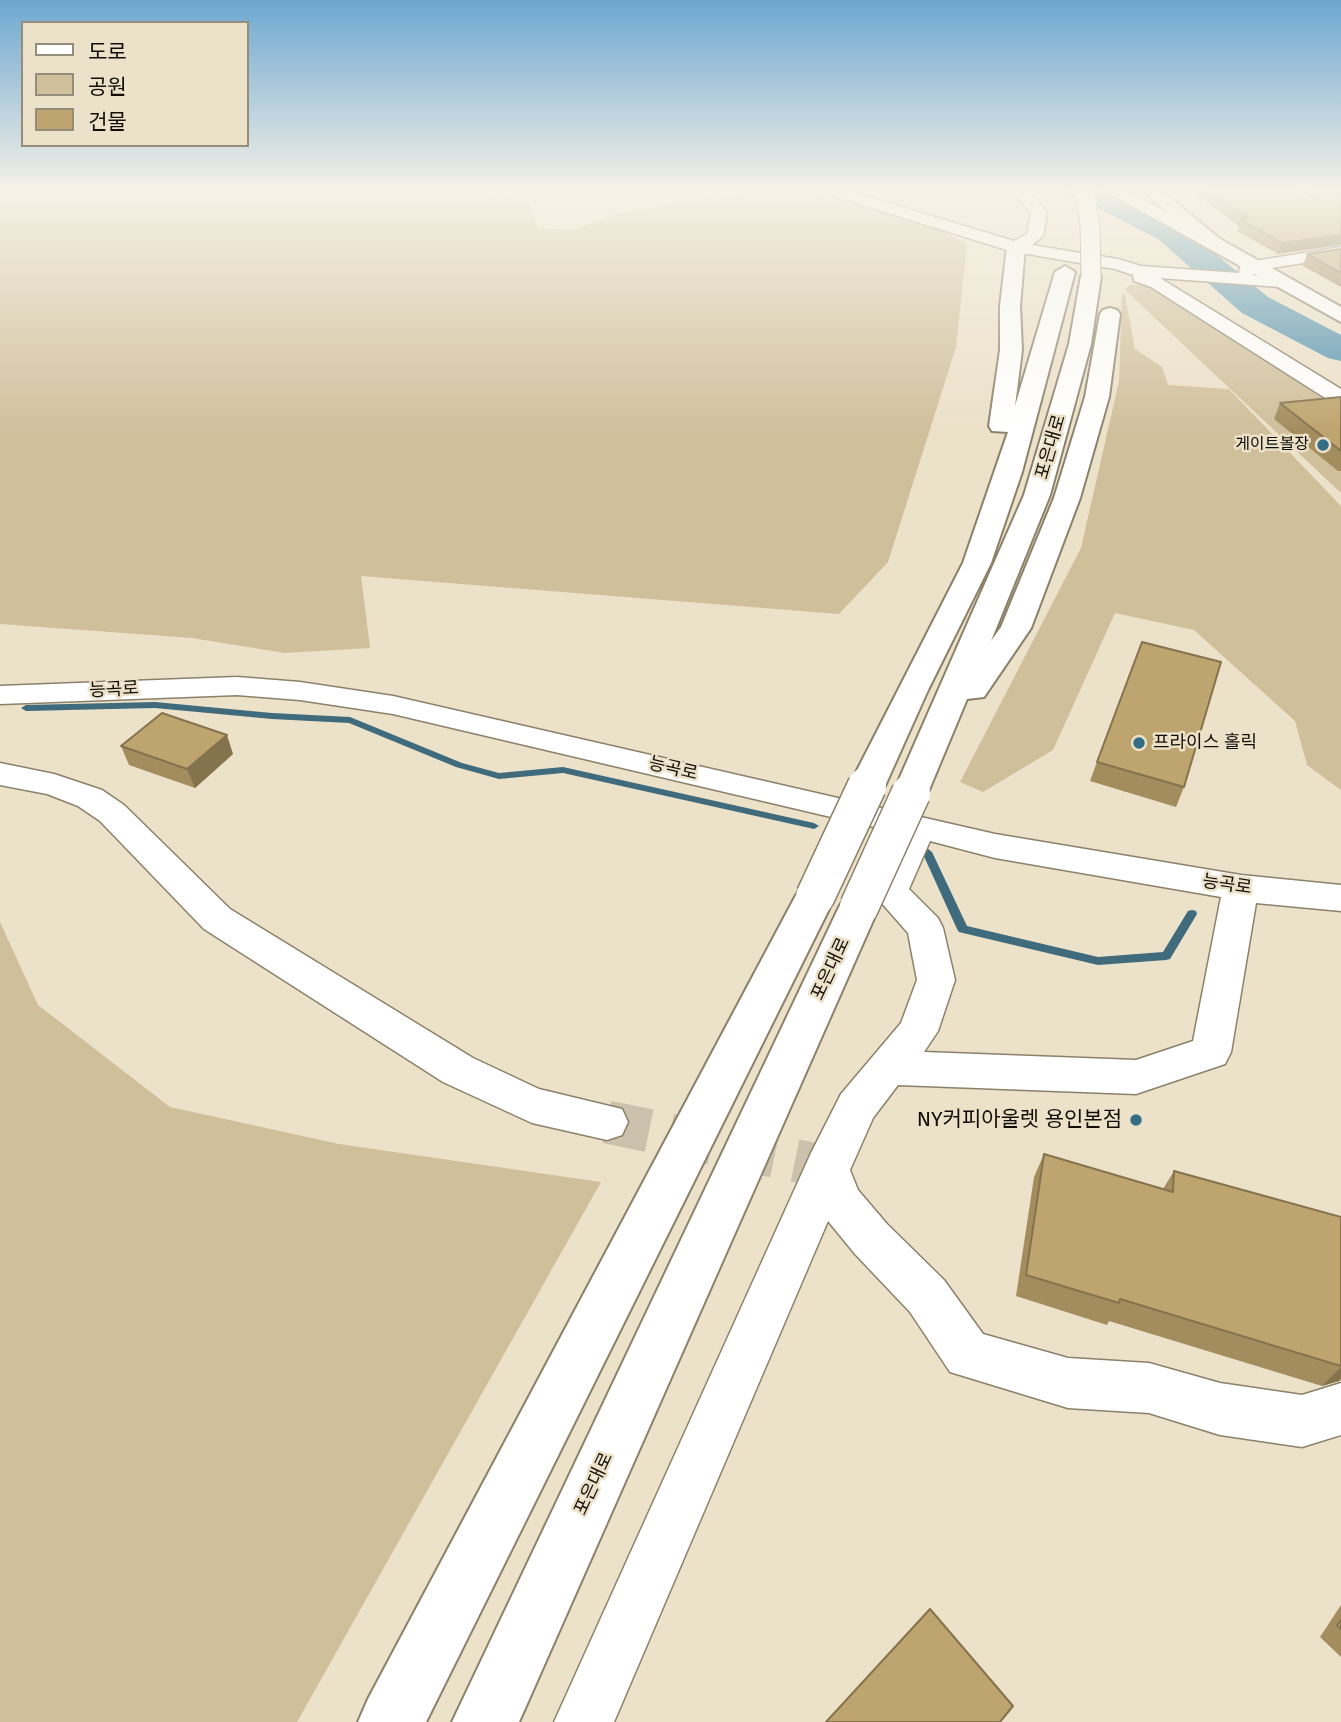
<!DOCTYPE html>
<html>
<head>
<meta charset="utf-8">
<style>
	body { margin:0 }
	#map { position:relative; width:1341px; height:1722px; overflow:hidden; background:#ece1c9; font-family:"Fira Sans","Noto Sans KR",sans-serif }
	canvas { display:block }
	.legend { position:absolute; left:21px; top:21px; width:228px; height:126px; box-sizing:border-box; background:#ece1c9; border:2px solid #948d7b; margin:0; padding:9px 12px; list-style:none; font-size:21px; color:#110e06 }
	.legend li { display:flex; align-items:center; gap:14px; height:35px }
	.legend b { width:35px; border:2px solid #948d7b }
</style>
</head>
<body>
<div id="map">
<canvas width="1341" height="1722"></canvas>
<ul class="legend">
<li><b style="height:9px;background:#fff"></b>도로</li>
<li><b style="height:19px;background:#d0bf9b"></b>공원</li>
<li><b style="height:19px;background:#bea46f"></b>건물</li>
</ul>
</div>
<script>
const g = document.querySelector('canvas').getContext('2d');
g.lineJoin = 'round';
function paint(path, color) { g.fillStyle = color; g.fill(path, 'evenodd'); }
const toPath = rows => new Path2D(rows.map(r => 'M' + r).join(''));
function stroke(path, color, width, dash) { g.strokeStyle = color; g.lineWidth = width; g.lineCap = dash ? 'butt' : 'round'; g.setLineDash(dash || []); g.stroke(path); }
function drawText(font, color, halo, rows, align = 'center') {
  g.font = font + ' "Fira Sans","Noto Sans KR",sans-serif'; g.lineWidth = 5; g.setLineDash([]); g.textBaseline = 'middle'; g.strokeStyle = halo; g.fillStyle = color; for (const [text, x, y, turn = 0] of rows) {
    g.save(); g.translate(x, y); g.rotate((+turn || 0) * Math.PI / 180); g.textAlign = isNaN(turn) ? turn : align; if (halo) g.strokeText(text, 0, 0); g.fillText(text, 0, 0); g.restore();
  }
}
const green = toPath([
	[0,191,467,191,530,204,538,228,573,230,618,213,764,191,800,191,849,201,942,231,967,244,956,347,888,562,839,614,361,576,370,648,285,653,192,638,0,624],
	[1129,285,1153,285,1341,411,1341,493,1125,290],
	[1122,293,1125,295,1135,349,1162,367,1168,385,1229,389,1341,506,1341,790,1307,765,1295,721,1194,630,1115,613,1053,750,983,792,960,782,1081,548,1119,381],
	[0,922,38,1005,170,1107,339,1144,601,1182,297,1722,0,1722]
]);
const water = toPath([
	[1060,191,1101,191,1212,254,1175,250,1164,234,1060,191]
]);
const stream = toPath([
	[155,702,272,713,350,717,462,763,499,773,563,767,814,823,819,826,814,829,563,773,499,779,456,767,349,723,272,719,155,708,26,711,21,708,26,705,155,702],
	[927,848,932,852,967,926,1098,957,1163,952,1188,911,1192,910,1196,911,1197,914,1170,959,1166,960,1098,965,963,933,959,932,957,929,922,852,927,848]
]);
const river = toPath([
	[1116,197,1180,225,1268,297,1341,335,1341,361,1328,358,1242,313,1158,239,1105,212,1101,206,1105,200,1116,197]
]);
const minorTunnel = toPath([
	[607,1122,827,1167]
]);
const minor = toPath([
	[824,191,849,191,1014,241,1027,234,1031,213,1013,191,1029,191,1047,213,1043,236,1032,245,1118,259,1141,266,1239,273,1240,267,1248,262,1341,247,1341,257,1259,270,1253,275,1285,278,1288,282,1279,287,1160,278,1341,389,1341,404,1333,403,1151,287,1134,281,1133,275,1115,269,1010,251,827,194,824,191],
	[237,677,300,682,393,696,995,834,1241,875,1341,885,1341,911,1256,903,1231,1052,1225,1064,1136,1094,898,1085,873,1118,850,1170,858,1190,887,1224,944,1280,983,1334,1068,1358,1149,1363,1220,1383,1302,1395,1341,1383,1341,1435,1302,1447,1220,1435,1149,1413,1068,1408,950,1372,910,1312,855,1254,828,1221,614,1722,554,1722,811,1153,841,1094,901,1023,917,980,908,933,872,892,899,833,393,714,300,700,237,695,0,704,0,686,237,677],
	[930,841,995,858,1221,897,1193,1041,1136,1060,924,1052,938,1031,955,980,943,928,938,918,909,889,930,841],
	[0,763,54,774,102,790,124,805,230,909,473,1058,539,1089,622,1109,628,1122,622,1135,607,1140,532,1123,443,1082,204,929,100,821,78,806,47,794,0,785,0,763]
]);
const major = toPath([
	[1144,191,1162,191,1220,239,1341,307,1341,322,1206,247,1144,191]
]);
const highway = toPath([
	[1105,191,1126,191,1220,239,1222,243,1213,249,1206,247,1105,191],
	[1016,241,1025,247,1020,306,1022,350,1015,406,1055,272,1065,266,1075,272,1022,472,991,563,928,690,885,786,880,794,867,798,854,794,849,786,963,563,1008,432,992,431,989,426,1000,350,1000,306,1007,247,1016,241],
	[1091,270,1101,276,1091,344,1050,495,991,641,1001,627,1054,498,1085,397,1100,314,1103,310,1110,308,1117,310,1120,314,1109,397,1080,498,1031,628,984,697,967,699,924,802,911,805,898,802,893,793,1024,495,1069,344,1081,276,1091,270],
	[815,883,829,887,835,897,426,1722,358,1722,368,1699,795,897,801,887,815,883],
	[859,892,873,897,879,907,519,1722,452,1722,839,907,845,897,859,892]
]);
const highwayBridgeFar1 = toPath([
	[1084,191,1090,223,1091,276]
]);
const highwayBridge = toPath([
	[815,897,867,786],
	[859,907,911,793]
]);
const wall = toPath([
	[1191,191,1294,191,1302,200,1311,201,1304,191,1341,191,1278,254,1237,231,1239,226],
	[1341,249,1341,287,1303,266,1307,254],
	[1341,397,1341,471,1338,471,1274,419,1280,403],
	[121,746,233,754,195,788,129,765],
	[1097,762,1184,787,1176,807,1090,781],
	[1044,1154,1163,1189,1174,1171,1341,1217,1341,1379,1339,1381,1322,1386,1109,1321,1107,1325,1016,1296,1034,1177],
	[1341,1605,1341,1657,1320,1637]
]);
const shadedWall = toPath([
	[1341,235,1341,245,1278,254,1282,243],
	[227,735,233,754,195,788,187,769],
	[1341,1367,1341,1379,1339,1381,1322,1386]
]);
const building = toPath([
	[1208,191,1294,191,1302,200,1316,201,1320,197,1315,191,1341,191,1341,235,1282,243,1241,220,1249,219,1208,191],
	[1341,249,1341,273,1307,254,1341,249],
	[1341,397,1341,451,1280,403,1341,397],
	[1142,642,1221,662,1184,787,1097,762,1142,642],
	[162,713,227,735,187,769,121,746,162,713],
	[1044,1154,1173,1192,1174,1171,1341,1217,1341,1366,1120,1299,1119,1303,1026,1275,1044,1154],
	[930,1609,1013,1706,1000,1722,826,1722,930,1609],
	[1341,1620,1341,1629,1337,1625,1341,1620]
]);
const markers = [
	[1323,445,7,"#336d86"],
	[1139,743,7,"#336d86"],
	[1136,1120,7,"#336d86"]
];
const farPoinames = [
	["게이트볼장",1309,445]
];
const streetNames = [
	["포은대로",1051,447,-74],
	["능곡로",114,690,-3],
	["능곡로",673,769,13],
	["능곡로",1227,885,8],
	["포은대로",831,969,-65],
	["포은대로",594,1484,-65]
];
const poiNames = [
	["프라이스 홀릭",1153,743]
];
const nearPoinames = [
	["NY커피아울렛 용인본점",1122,1120]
];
paint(green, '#d0bf9b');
paint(water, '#5493af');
stroke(water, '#406b7c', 2);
paint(stream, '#406b7c');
paint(river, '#5493af');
stroke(minorTunnel, '#cbc1ac', 43, [43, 21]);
stroke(minor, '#8b816b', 3);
stroke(major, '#8b816b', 4);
stroke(highway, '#8b816b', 4);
paint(minor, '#fff');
paint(major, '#fff');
paint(highway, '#fff');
stroke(highwayBridgeFar1, '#8b816b', 21, []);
stroke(highwayBridge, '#8b816b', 41, []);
stroke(highwayBridgeFar1, '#fff', 19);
stroke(highwayBridge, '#fff', 38);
paint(wall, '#a38d5f');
paint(shadedWall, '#85734e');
paint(building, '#bea46f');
stroke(building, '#85734e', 2);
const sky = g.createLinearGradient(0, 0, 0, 432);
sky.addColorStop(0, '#6da7d1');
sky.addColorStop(0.44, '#f6f2e7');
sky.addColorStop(1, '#f6f2e700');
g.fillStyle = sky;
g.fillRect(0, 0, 1341, 432);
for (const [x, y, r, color] of markers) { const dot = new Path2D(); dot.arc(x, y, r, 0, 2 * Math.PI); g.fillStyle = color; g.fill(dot); stroke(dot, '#ece1c9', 2.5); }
drawText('16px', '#110e06', '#ece1c9', farPoinames, 'right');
drawText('18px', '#110e06', '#ece1c9', streetNames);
drawText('18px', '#110e06', '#ece1c9', poiNames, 'left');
drawText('21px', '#110e06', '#ece1c9', nearPoinames, 'right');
</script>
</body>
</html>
